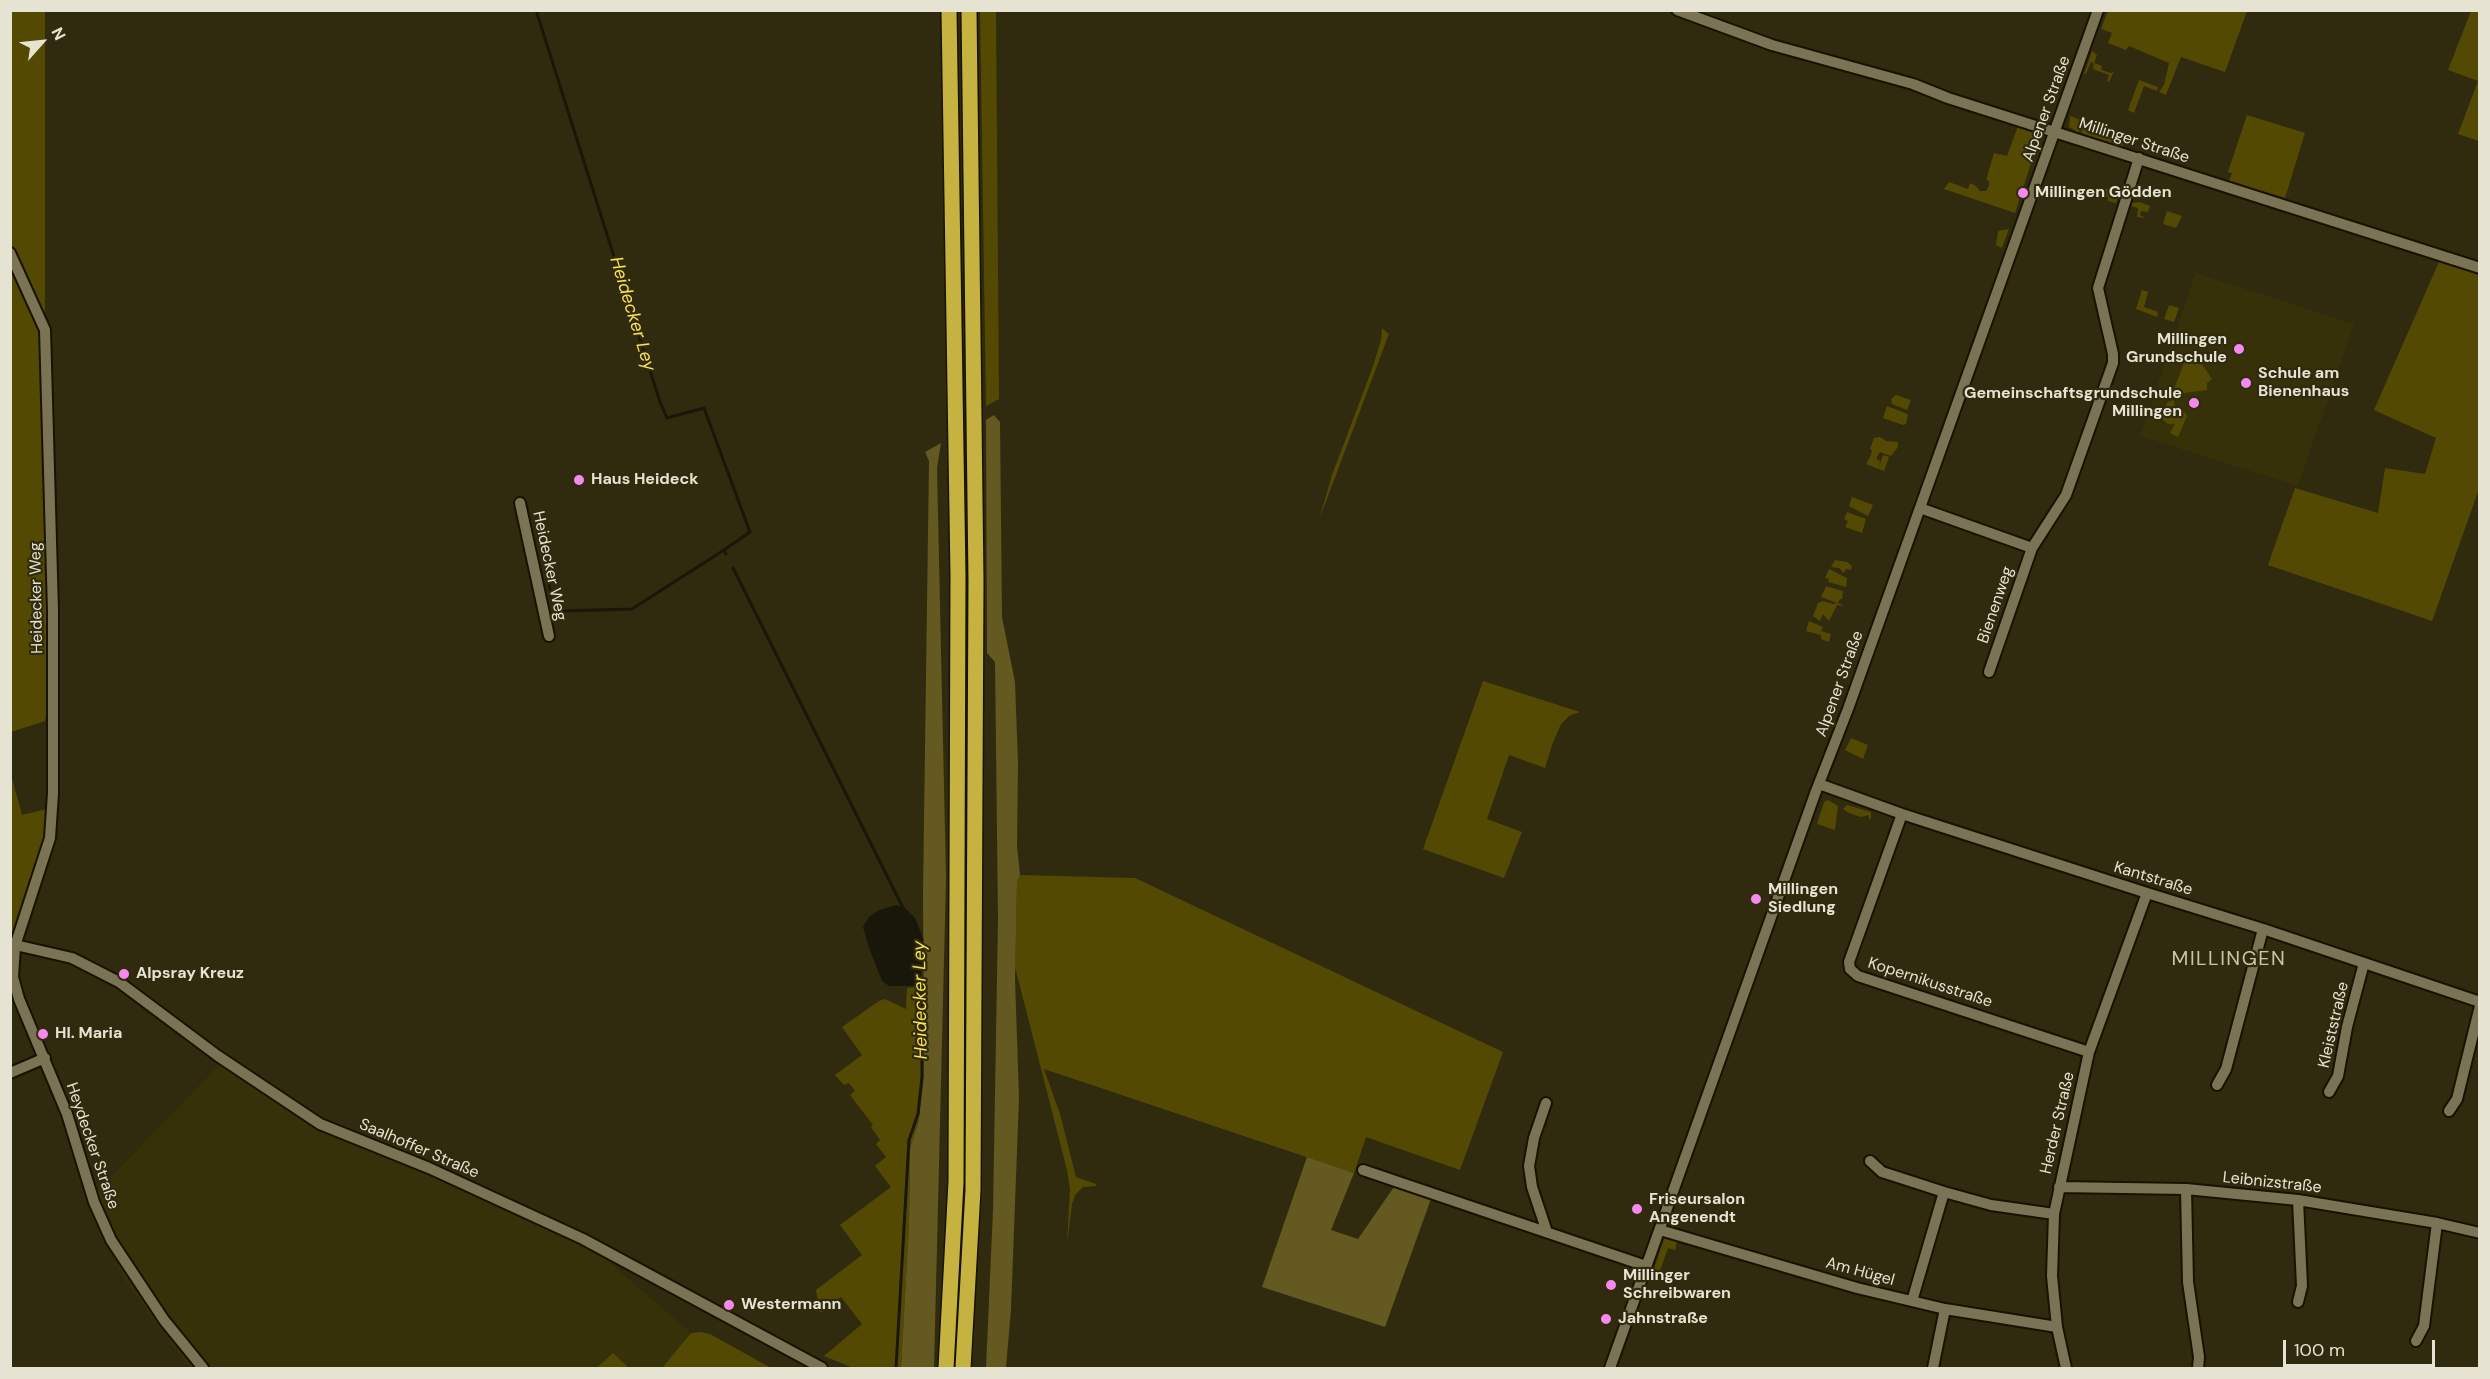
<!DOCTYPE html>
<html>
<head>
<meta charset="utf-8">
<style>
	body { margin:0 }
	#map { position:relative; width:2490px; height:1379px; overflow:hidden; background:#302b0e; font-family:"DM Sans",sans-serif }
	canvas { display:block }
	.frame { position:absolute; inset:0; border:12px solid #e6e3d2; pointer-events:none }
	.north { position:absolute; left:12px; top:12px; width:60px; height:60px; -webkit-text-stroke:4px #302b0e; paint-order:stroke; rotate:63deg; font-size:16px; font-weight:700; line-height:24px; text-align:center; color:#e6e3d2 }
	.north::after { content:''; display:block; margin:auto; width:21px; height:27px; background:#e6e3d2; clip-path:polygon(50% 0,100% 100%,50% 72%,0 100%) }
	.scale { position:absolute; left:2283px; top:1340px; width:152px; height:27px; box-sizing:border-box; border:3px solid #e6e3d2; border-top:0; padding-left:8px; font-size:18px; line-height:21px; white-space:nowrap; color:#e6e3d2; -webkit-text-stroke:4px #302b0e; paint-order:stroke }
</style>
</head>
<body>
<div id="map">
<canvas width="2490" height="1379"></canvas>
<div class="frame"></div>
<div class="north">N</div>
<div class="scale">100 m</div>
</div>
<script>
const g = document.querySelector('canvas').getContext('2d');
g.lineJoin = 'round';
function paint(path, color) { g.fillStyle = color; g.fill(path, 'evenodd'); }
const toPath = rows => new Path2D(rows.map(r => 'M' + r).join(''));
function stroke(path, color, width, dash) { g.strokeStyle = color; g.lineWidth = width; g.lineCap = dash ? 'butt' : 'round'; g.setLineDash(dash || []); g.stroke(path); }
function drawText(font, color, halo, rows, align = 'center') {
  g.font = font + ' "DM Sans",sans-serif'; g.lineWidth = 4.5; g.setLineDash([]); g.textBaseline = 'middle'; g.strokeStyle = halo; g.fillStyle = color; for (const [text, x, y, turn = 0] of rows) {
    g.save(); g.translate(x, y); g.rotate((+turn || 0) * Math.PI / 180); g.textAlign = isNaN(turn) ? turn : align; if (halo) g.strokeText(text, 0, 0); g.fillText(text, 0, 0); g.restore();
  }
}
const built = toPath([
	[2196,273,2354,324,2298,486,2140,436],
	[222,1062,316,1122,583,1240,691,1333,662,1368,629,1368,613,1353,596,1368,190,1368,127,1283,87,1202]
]);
const green = toPath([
	[2108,10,2247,10,2247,11,2225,72,2181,57,2166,95,2159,92,2164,85,2169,63,2129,46,2126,50,2108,43,2112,33,2101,29],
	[10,11,45,11,45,330,53,674,45,721,11,732],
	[980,11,996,11,999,399,986,406],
	[2471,11,2479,11,2479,141,2458,134,2478,81,2448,70],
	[2092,51,2097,55,2094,63,2102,66,2101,70,2111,73,2114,71,2109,82,2107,81,2109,75,2093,69,2094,64,2091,62,2086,74,2084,74],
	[2139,80,2158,87,2157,91,2144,86,2134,113,2128,110],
	[2247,115,2305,133,2285,198,2229,181,2232,173,2228,172],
	[2070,116,2083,121,2079,133,2069,127],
	[2085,122,2098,126,2098,133,2110,137,2112,131,2126,136,2122,148,2083,135,2081,132],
	[2018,126,2030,129,2035,138,2034,154,2015,213,1944,189,1949,182,1968,189,1970,183,1976,186,1980,191,1986,191,1989,186,1989,181,1986,180,1994,153,2007,156],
	[2105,189,2121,190,2116,203,2108,201,2108,197,2103,195],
	[2140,202,2150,206,2148,212,2141,211,2140,215,2145,218,2137,217,2138,208,2131,206,2132,203],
	[2167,211,2182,216,2176,228,2163,224],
	[2009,229,2002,248,1996,245,1998,231],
	[2442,255,2479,268,2479,489,2432,621,2268,565,2295,488,2378,513,2385,468,2425,474,2436,438,2374,410],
	[2142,290,2148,292,2144,307,2158,312,2157,317,2136,309],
	[2169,305,2179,308,2174,322,2164,319],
	[1382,328,1389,334,1319,520,1332,475,1372,369,1381,340],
	[2195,354,2212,379,2207,383,2207,390,2177,394,2178,391,2174,389,2186,358],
	[1896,395,1911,400,1907,410,1892,404,1891,399],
	[2173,400,2176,407,2179,411,2182,409,2187,416,2178,437,2170,433,2175,424,2168,424,2162,419,2167,403],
	[1887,406,1908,414,1906,424,1903,425,1883,418],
	[1880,437,1886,441,1898,442,1898,447,1891,456,1880,452,1877,457,1877,460,1880,460,1879,467,1883,455,1889,457,1884,471,1866,464,1871,455,1872,450,1870,449,1874,438],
	[1852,497,1873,505,1868,516,1849,506],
	[1847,512,1866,519,1862,533,1845,527,1848,521,1844,519],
	[1835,560,1847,562,1852,566,1851,570,1846,569,1844,573,1839,568,1831,567],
	[1829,569,1847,578,1846,587,1828,582,1829,579,1825,578],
	[1826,586,1843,591,1842,599,1840,599,1838,603,1845,606,1837,605,1829,621,1823,614,1820,621,1813,616,1818,603,1823,601,1833,604,1837,603,1821,597],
	[1809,621,1823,627,1821,631,1831,634,1829,642,1821,639,1821,635,1806,631],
	[1483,681,1580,712,1569,716,1561,724,1552,745,1545,768,1509,755,1487,819,1522,832,1504,878,1423,849],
	[1851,738,1868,745,1863,759,1845,750],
	[10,771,22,815,51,808,50,838,10,944],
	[1828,800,1838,806,1835,830,1817,824,1824,802],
	[1847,805,1871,812,1871,819,1869,819,1869,815,1861,817,1849,813,1843,809],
	[1020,875,1135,878,1503,1052,1460,1170,1366,1137,1354,1173,1044,1069,1060,1114,1076,1177,1096,1184,1096,1186,1083,1187,1075,1195,1072,1204,1067,1244,1070,1189,1067,1170,1015,967,1017,881],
	[924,986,924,1076,918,1124,910,1148,909,1224,901,1368,853,1368,824,1356,862,1324,841,1297,820,1313,816,1290,862,1255,840,1225,891,1187,875,1166,886,1157,876,1144,880,1140,871,1127,873,1125,850,1095,855,1091,849,1083,844,1085,835,1075,862,1055,842,1027,879,1001,885,999,906,1009,907,988],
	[1665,1236,1678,1238,1675,1250,1668,1248,1658,1277,1652,1275],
	[701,1332,710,1334,771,1368,662,1368,691,1333],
	[613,1353,629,1368,596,1368,602,1363]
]);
const forest = toPath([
	[994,415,1000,422,1002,617,1015,682,1018,763,1017,846,1020,875,1017,881,1015,979,1019,1098,1011,1309,1006,1368,986,1368,993,1210,998,919,995,662,987,653,986,420],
	[941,443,937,468,946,878,934,1368,901,1368,909,1224,910,1148,918,1124,924,1076,923,893,929,461,925,452],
	[1307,1157,1354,1173,1331,1230,1358,1239,1396,1184,1432,1196,1385,1327,1262,1287]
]);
const water = toPath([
	[897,905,903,908,914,919,922,940,919,986,889,986,882,981,869,948,863,927,869,917,879,910]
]);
const stream = toPath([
	[536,10,660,402,667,418,704,408,750,532,724,550,726,554],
	[543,549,552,602,562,611,632,609,724,550],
	[733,568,903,908,914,919,922,940,919,986,922,1002,922,1077,918,1114,909,1140,896,1368]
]);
const minor = toPath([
	[1677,10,1772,45,1913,84,1948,98,2480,268],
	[10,253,45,330,53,611,53,793,50,838,15,946,13,977,19,999,67,1114,94,1202,111,1240,164,1320,203,1368],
	[520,503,549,636],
	[1920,508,2032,548],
	[1989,672,2032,548,2066,495,2113,363,2113,354,2098,288,2139,158],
	[1819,784,1902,814,2147,893,2263,929,2480,1002],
	[1902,814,1849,962,1850,969,1858,976,2089,1052],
	[11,944,72,958,119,982,218,1056,320,1124,429,1168,583,1239,822,1368],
	[10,1073,45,1058],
	[2217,1085,2226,1069,2263,929],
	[2329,1092,2338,1076,2347,1027,2364,963],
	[1546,1103,1534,1138,1529,1166,1532,1187,1547,1232],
	[2449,1111,2457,1099,2480,1006],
	[1870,1161,1882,1172,1944,1192],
	[1363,1170,1646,1266],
	[2059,1187,2186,1189,2298,1200,2437,1223,2480,1233],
	[2186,1189,2188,1282,2199,1357,2198,1368],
	[2298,1200,2302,1286,2298,1302],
	[1660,1230,1857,1288,1945,1309,2057,1327],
	[1912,1301,1944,1192,1991,1205,2054,1214],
	[2416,1341,2424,1326,2437,1223],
	[1610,1368,1816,791,1848,709,2098,10],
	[1933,1368,1945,1309],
	[2066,1368,2057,1327,2052,1276,2054,1214,2089,1052,2147,893]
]);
const highway = toPath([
	[946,1368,956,1182,958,576,949,10],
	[963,1368,973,1190,976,581,969,10]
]);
const markers = [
	[2023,193,6,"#f689ed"],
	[2239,349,6,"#f689ed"],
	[2246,383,6,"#f689ed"],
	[2194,403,6,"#f689ed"],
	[579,480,6,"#f689ed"],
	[1756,899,6,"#f689ed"],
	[124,974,6,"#f689ed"],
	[43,1034,6,"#f689ed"],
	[1637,1209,6,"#f689ed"],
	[1611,1285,6,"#f689ed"],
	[729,1305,6,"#f689ed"],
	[1606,1319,6,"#f689ed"]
];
const streetNames = [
	["Alpener Straße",2047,109,-70],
	["Millinger Straße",2134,141,18],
	["Heidecker Weg",549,566,78],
	["Heidecker Weg",37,598,-91],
	["Bienenweg",1996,605,-71],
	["Alpener Straße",1840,684,-70],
	["Kantstraße",2153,879,17],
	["Kopernikusstraße",1930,983,18],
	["Kleiststraße",2334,1025,-77],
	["Herder Straße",2058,1123,-77],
	["Heydecker Straße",92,1146,71],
	["Saalhoffer Straße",419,1149,23],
	["Leibnizstraße",2272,1183,6],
	["Am Hügel",1860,1272,15]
];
const poiNames = [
	["Millingen Gödden",2035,193],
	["Millingen",2227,340,"right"],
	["Grundschule",2227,358,"right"],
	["Schule am",2258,374],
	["Bienenhaus",2258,392],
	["Gemeinschaftsgrundschule",2182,394,"right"],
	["Millingen",2182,412,"right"],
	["Haus Heideck",591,480],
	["Millingen",1768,890],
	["Siedlung",1768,908],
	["Alpsray Kreuz",136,974],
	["Hl. Maria",55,1034],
	["Friseursalon",1649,1200],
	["Angenendt",1649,1218],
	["Millinger",1623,1276],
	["Schreibwaren",1623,1294],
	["Westermann",741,1305],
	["Jahnstraße",1618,1319]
];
const waterNames = [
	["Heidecker Ley",632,314,73],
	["Heidecker Ley",921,1000,-91]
];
const quarterNames = [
	["MILLINGEN",2229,960]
];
paint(built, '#37310a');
paint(green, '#544903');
paint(forest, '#635921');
paint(water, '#191709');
stroke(stream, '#191709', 3);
stroke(minor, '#181300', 14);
stroke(highway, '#181300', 18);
stroke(minor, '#7a7455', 10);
stroke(highway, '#c6b241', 15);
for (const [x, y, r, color] of markers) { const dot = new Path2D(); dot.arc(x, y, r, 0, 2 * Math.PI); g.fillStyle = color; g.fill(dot); stroke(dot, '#302b0e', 2); }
drawText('16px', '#e6e3d2', '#302b0e', streetNames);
drawText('bold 16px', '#e6e3d2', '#302b0e', poiNames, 'left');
drawText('italic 18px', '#fae155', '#302b0e', waterNames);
g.letterSpacing = '1.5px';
drawText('20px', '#cbc5a4', '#302b0e', quarterNames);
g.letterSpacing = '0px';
</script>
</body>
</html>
